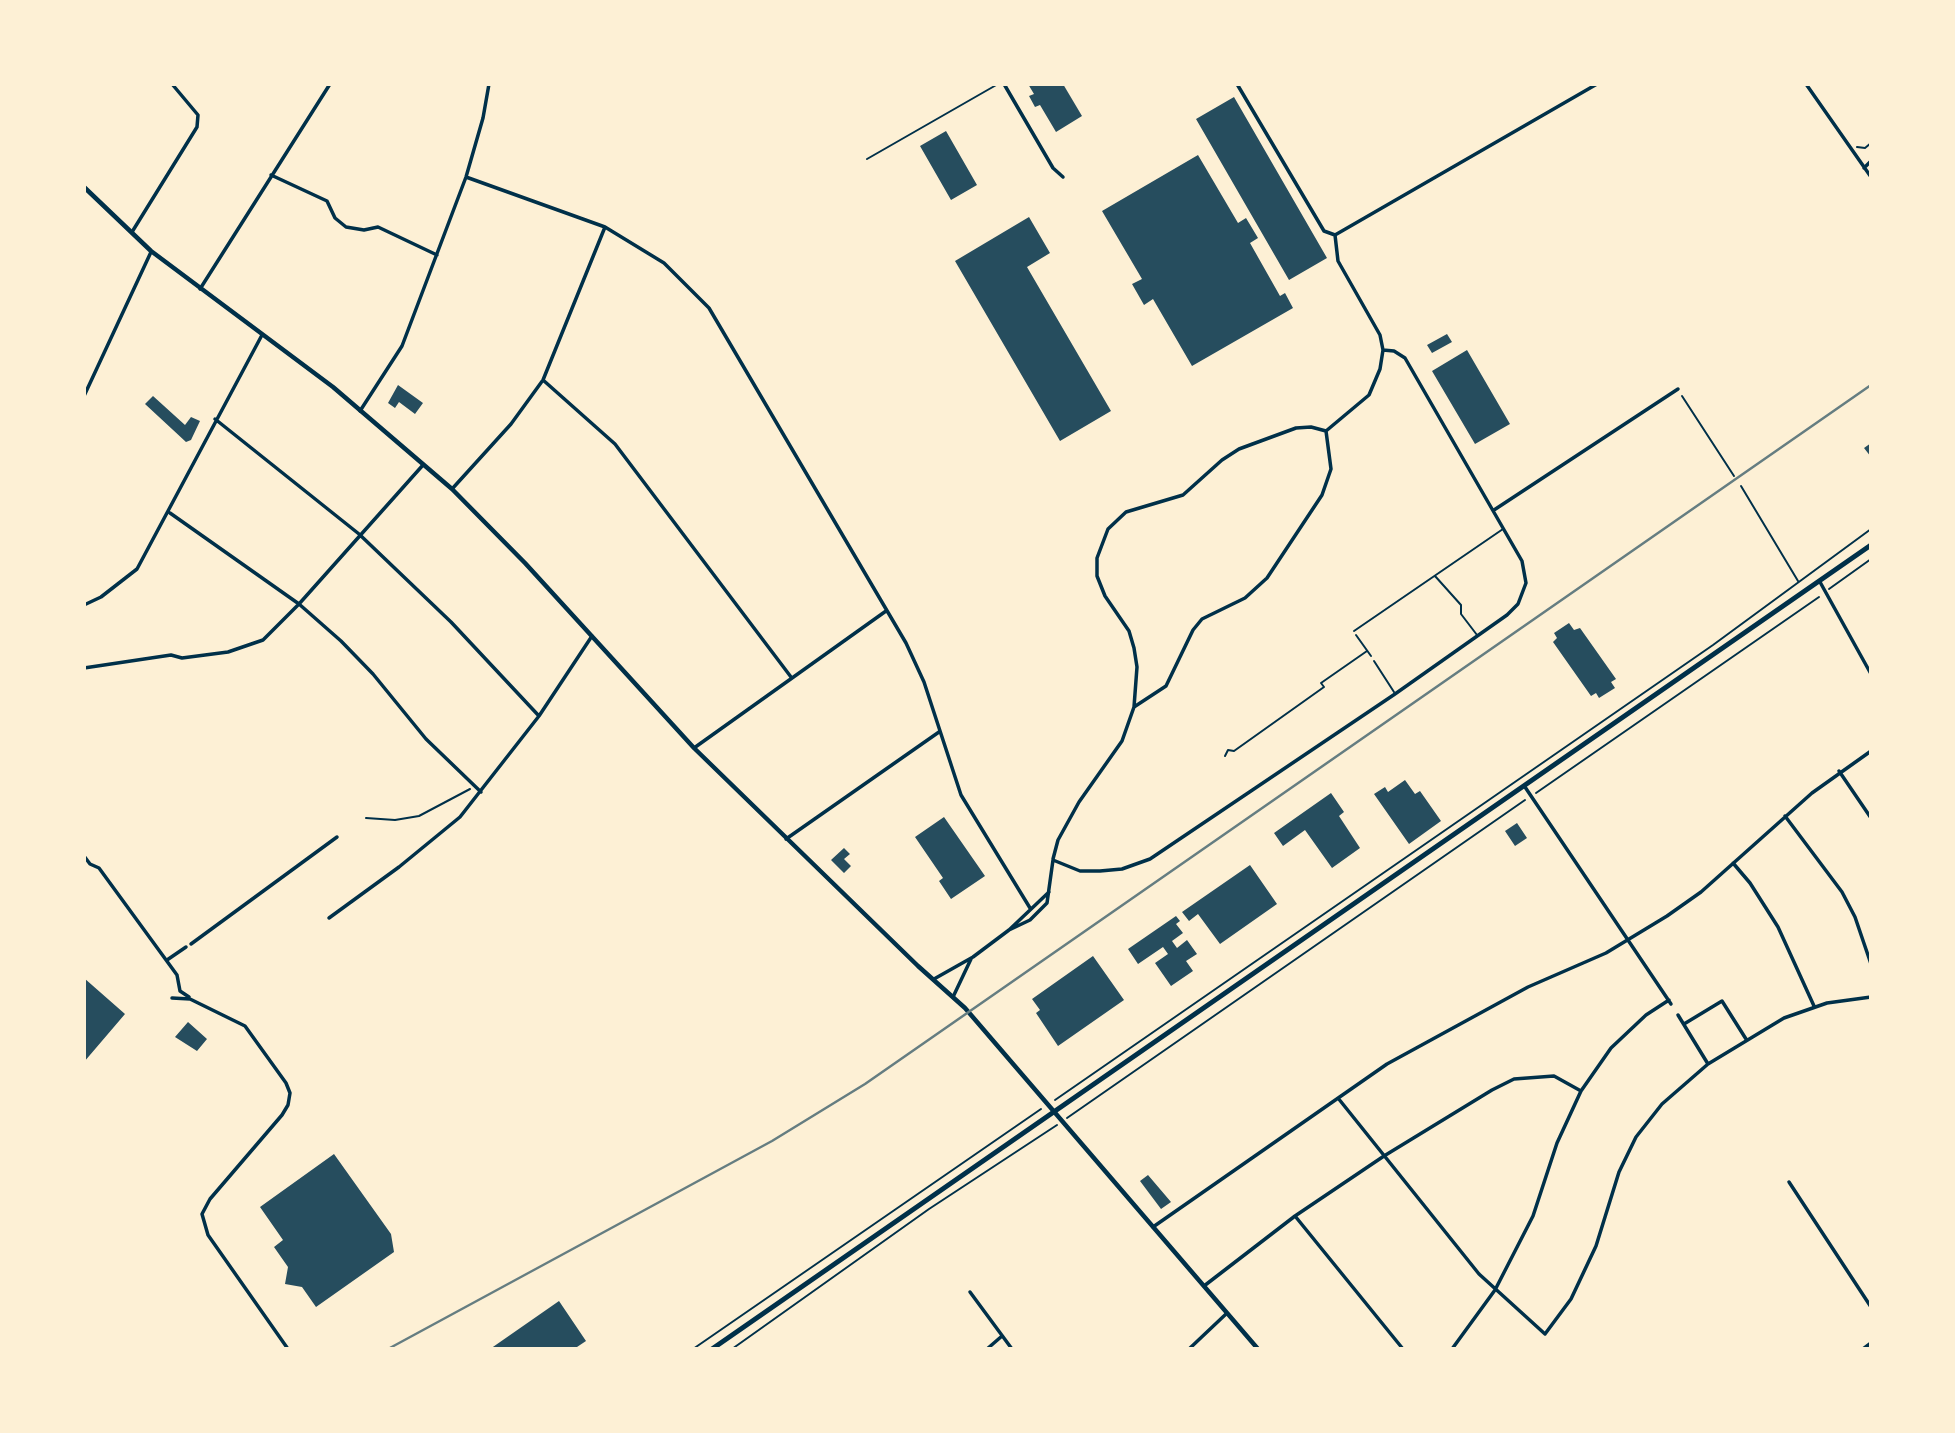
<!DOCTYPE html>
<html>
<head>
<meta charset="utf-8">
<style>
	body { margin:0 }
	#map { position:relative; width:1955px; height:1433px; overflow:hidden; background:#fdf0d5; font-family:"Public Sans",sans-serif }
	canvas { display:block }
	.frame { position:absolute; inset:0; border:86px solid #fdf0d5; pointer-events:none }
</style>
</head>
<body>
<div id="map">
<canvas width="1955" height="1433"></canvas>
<div class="frame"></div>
</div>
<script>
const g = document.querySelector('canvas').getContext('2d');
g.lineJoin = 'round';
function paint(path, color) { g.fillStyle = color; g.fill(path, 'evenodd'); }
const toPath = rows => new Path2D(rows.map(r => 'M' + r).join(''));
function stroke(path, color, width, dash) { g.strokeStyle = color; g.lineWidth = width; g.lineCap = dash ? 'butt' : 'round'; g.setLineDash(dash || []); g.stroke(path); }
const building = toPath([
	[1028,84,1063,84,1082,116,1056,132,1040,105,1035,107,1029,96,1034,94],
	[1234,97,1327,258,1289,280,1196,119],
	[946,131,977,185,951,200,920,146],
	[1198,155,1238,223,1246,218,1258,238,1250,243,1280,296,1285,293,1293,308,1192,366,1153,299,1144,305,1132,284,1142,279,1102,211],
	[1029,217,1050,253,1027,267,1111,411,1060,441,955,261],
	[1447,334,1452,342,1432,353,1427,345],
	[1467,350,1510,424,1475,444,1432,371],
	[398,385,423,403,415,414,399,402,395,408,388,403],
	[153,396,185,425,191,417,200,421,191,440,186,442,145,404],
	[1871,443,1871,457,1864,448],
	[1569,623,1574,630,1580,628,1616,679,1611,682,1615,688,1599,698,1596,693,1591,696,1553,642,1557,638,1554,633],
	[1405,780,1415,794,1420,791,1441,821,1409,844,1374,794,1385,787,1388,792],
	[1331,793,1344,812,1339,816,1360,848,1332,868,1305,830,1283,846,1274,833],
	[944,817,985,876,951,899,939,881,943,878,915,837],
	[1517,823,1527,838,1515,846,1505,831],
	[844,848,850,854,844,859,851,866,844,873,831,860],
	[1250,865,1277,904,1220,944,1198,914,1189,921,1182,912],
	[1176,916,1180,921,1176,924,1183,933,1172,941,1177,948,1187,940,1197,954,1186,961,1193,971,1171,986,1155,963,1168,954,1163,947,1138,964,1128,949],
	[1093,956,1124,1000,1058,1046,1036,1013,1040,1010,1032,999],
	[84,978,125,1014,84,1062],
	[188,1022,207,1039,197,1051,175,1037],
	[334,1154,391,1234,394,1252,316,1307,302,1287,285,1284,288,1267,274,1247,283,1240,260,1207],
	[1148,1175,1171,1202,1161,1209,1140,1181],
	[559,1301,586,1341,574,1349,490,1349]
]);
const path = toPath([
	[1857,147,1865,148,1871,143],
	[1682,396,1734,476],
	[1741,486,1798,581],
	[1829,589,1871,559],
	[1356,635,1371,656],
	[1225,756,1228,750,1234,751,1324,687,1321,683,1367,651],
	[1536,793,1819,597],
	[366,818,395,820,419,816,470,789],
	[1055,1100,1713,645,1871,529],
	[1067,1118,1525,800],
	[693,1349,1041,1109],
	[732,1349,929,1209,1057,1125]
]);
const service = toPath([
	[867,159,998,84],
	[1435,576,1461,605,1461,614,1477,635],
	[1354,631,1503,529],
	[1374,661,1394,692]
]);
const minor = toPath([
	[1004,84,1053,168,1063,177],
	[1237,84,1324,231,1335,235],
	[1806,84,1871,177],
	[1864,168,1871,161],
	[271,175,327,201,335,218,346,227,364,230,378,227,437,255],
	[466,177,605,227,664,263,709,308,906,643,924,682,961,795,1030,908],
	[132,232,197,127,198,115,172,84],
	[1335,235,1597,84],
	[200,289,330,84],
	[543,380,615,444,791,677],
	[84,396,151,252],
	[360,411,402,346,466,177,483,118,489,84],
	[215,419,359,534,451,622,539,716],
	[1326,431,1369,395,1380,369,1383,350,1380,335,1338,261,1335,235],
	[452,489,511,424,543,380,605,227],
	[1494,510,1678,389],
	[170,513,299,604,341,641,373,674,426,739,481,792],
	[1820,582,1871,674],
	[84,605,101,597,137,569,262,335],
	[84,668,171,655,182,658,228,652,263,640,299,604,423,465],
	[1134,707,1166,686,1193,630,1202,619,1245,598,1267,578,1322,495,1331,469,1326,431],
	[694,748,886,611],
	[1839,771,1871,818],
	[1525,787,1671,1004],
	[1785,816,1842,892,1855,917,1871,964],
	[786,839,939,732],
	[84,856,90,864,99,868,177,975,180,991,189,997],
	[1053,859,1058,840,1079,802,1122,741,1134,707,1137,667,1134,648,1129,631,1105,596,1097,576,1097,558,1108,529,1126,512,1183,495,1222,460,1239,449,1296,428,1311,427,1326,431],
	[1733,863,1750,883,1778,927,1814,1006],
	[329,918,399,867,460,817,539,716,592,636],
	[1009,930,1030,920,1047,903,1053,860,1080,871,1100,871,1122,869,1150,859,1395,694,1507,615,1518,604,1526,583,1522,561,1405,358,1394,351,1383,350],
	[191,944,337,837],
	[167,960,186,947],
	[934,979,973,957,1009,930,1049,892],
	[953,997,971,959],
	[172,998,190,999,245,1026,286,1083,290,1093,288,1105,282,1115,210,1199,202,1214,208,1235,288,1349],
	[1678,1015,1708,1064],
	[1684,1024,1722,1001,1746,1039],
	[1338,1098,1479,1274,1545,1334,1571,1299,1596,1246,1619,1172,1636,1137,1662,1104,1708,1064,1784,1018,1827,1003,1871,997],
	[1789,1182,1871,1307],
	[1295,1216,1403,1349],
	[1153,1227,1387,1064,1528,987,1606,953,1667,916,1701,892,1812,793,1871,751],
	[1204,1286,1295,1216,1384,1156,1492,1090,1514,1079,1554,1076,1581,1091],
	[970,1292,1012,1349],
	[987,1349,1002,1336],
	[1189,1349,1226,1314],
	[1452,1349,1495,1290,1533,1216,1557,1143,1581,1091,1611,1048,1646,1015,1669,1000],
	[1863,1349,1871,1343]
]);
const tertiary = toPath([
	[84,187,151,251,333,387,452,489,525,563,694,748,918,966,965,1008,1258,1349]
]);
const primary = toPath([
	[712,1349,1871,545]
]);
const rail = toPath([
	[388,1349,772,1141,865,1084,1871,385]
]);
paint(building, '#264d5e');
stroke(path, '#003049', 2);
stroke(service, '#003049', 2);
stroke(minor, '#003049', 3.5);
stroke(tertiary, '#003049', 4.5);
stroke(primary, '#003049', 5);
stroke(rail, '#657d81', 2.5);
</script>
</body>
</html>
